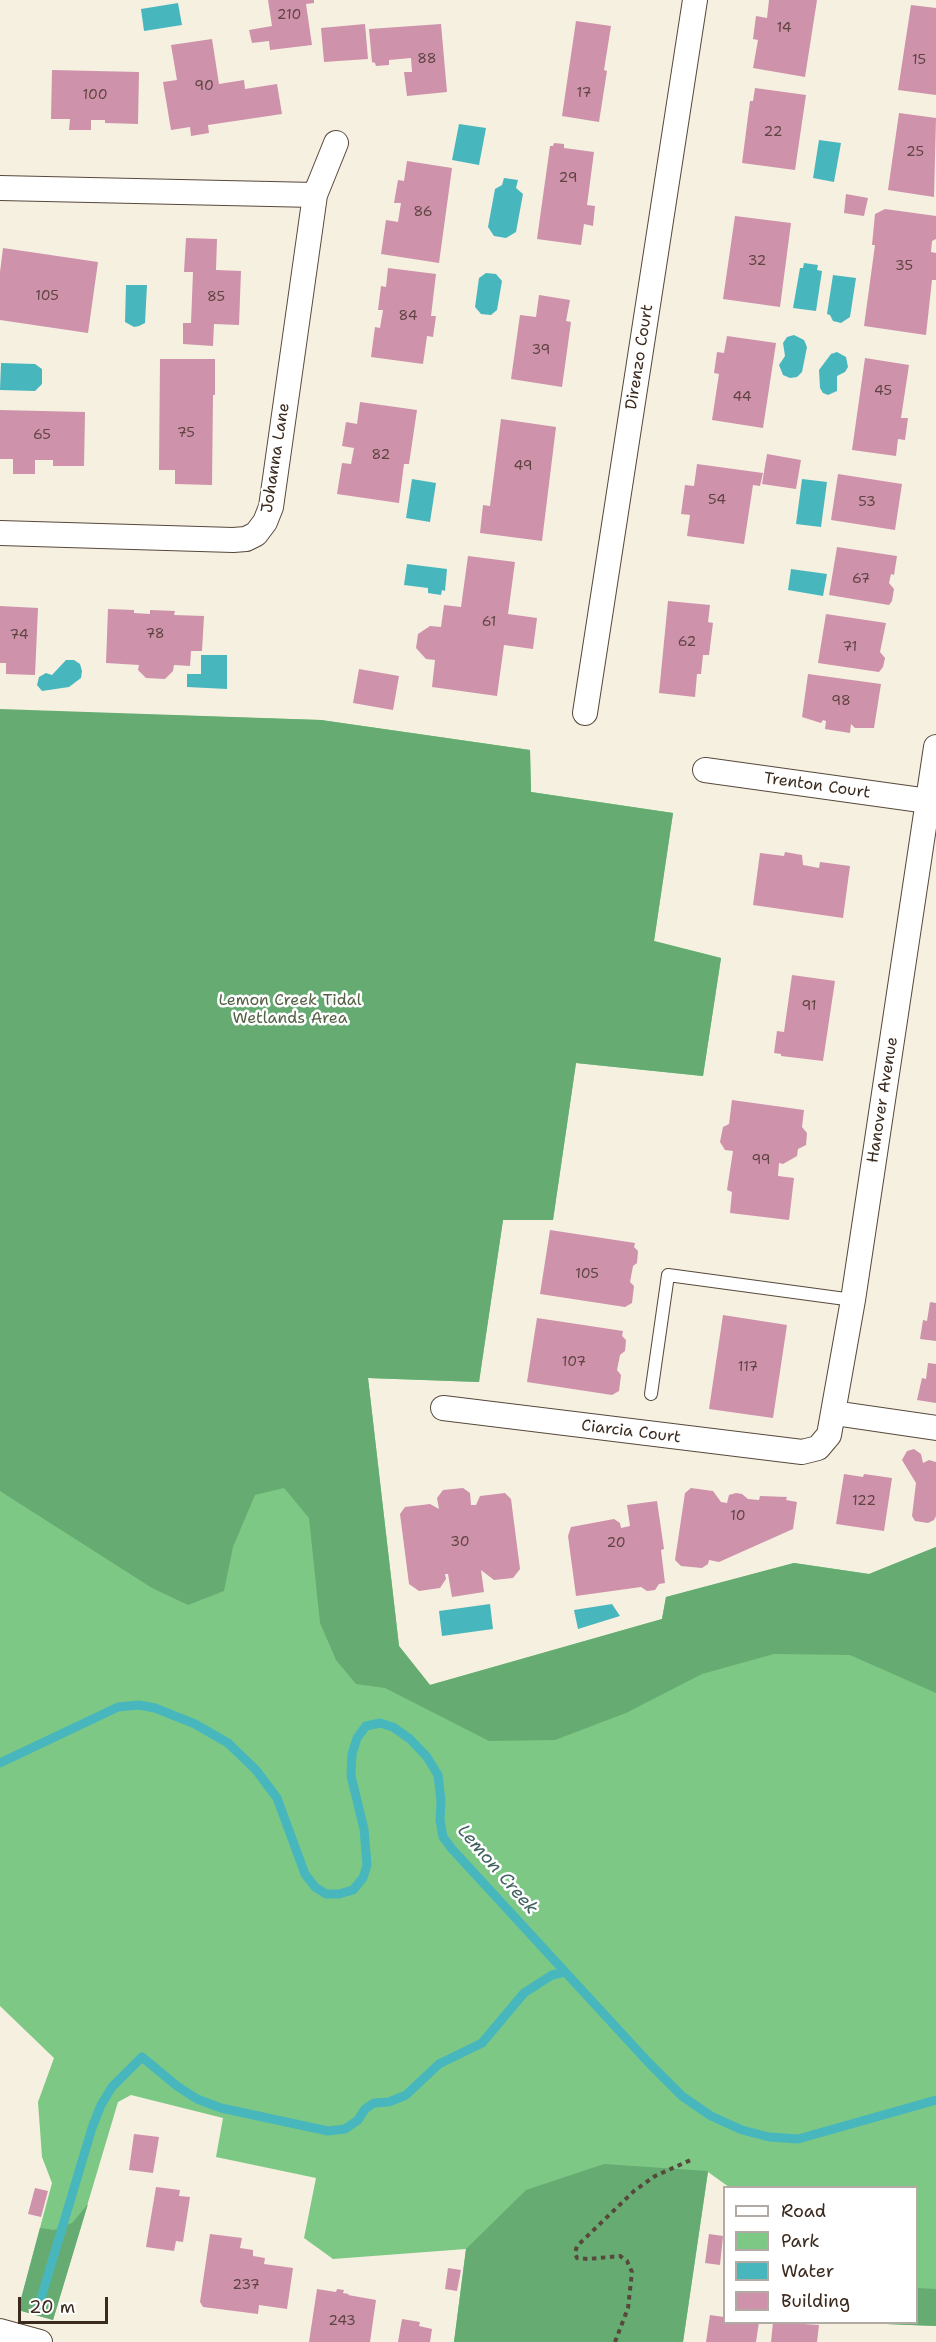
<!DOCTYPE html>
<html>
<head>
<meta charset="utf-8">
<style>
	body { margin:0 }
	#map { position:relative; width:936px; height:2342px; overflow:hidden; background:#f6f0e1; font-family:"Shantell Sans",sans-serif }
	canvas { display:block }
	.legend { position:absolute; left:723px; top:2186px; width:195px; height:138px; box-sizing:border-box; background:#fff; border:2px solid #b1aaa5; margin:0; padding:8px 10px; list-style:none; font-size:18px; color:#3b2a1e }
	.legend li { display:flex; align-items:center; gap:12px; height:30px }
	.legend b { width:30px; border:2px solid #b1aaa5 }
	.scale { position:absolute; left:18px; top:2297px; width:90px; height:27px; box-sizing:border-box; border:3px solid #3b2a1e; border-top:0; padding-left:8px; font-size:18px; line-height:21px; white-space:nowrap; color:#3b2a1e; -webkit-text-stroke:4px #fff; paint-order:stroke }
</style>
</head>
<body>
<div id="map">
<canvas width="936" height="2342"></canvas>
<ul class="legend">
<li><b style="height:8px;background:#fff"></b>Road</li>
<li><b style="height:16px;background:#7ec885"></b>Park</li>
<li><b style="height:16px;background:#47b7bd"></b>Water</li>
<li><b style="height:16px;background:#ce92ab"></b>Building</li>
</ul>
<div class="scale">20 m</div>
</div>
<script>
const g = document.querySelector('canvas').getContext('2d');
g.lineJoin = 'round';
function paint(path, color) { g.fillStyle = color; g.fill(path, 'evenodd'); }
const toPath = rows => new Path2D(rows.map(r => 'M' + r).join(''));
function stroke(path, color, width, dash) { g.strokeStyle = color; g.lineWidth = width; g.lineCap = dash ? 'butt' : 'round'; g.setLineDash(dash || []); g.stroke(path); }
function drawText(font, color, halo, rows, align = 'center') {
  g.font = font + ' "Shantell Sans",sans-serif'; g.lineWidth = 5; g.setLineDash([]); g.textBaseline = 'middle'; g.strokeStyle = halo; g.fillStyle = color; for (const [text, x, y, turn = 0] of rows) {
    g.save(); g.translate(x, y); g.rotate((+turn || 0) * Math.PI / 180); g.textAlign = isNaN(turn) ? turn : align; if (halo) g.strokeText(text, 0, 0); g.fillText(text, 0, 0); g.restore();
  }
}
const green = toPath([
	[0,710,321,720,530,750,531,792,673,813,654,941,721,958,703,1076,576,1063,553,1220,503,1220,479,1382,368,1378,399,1646,430,1685,662,1619,666,1597,794,1563,869,1574,936,1547,936,2326,861,2323,916,2322,916,2188,729,2187,708,2172,683,2342,454,2342,466,2249,333,2259,304,2238,316,2178,216,2157,223,2118,131,2095,118,2102,53,2320,18,2310,52,2183,42,2157,38,2102,54,2058,0,2006]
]);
const forest = toPath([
	[0,709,321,720,530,750,531,792,673,813,654,941,721,958,703,1076,576,1063,553,1220,503,1220,479,1382,368,1378,399,1646,430,1685,662,1619,666,1597,794,1563,869,1574,936,1547,936,1693,850,1655,774,1654,702,1674,626,1713,555,1740,489,1741,385,1688,356,1684,336,1660,320,1623,309,1518,284,1488,255,1495,233,1547,224,1591,188,1605,152,1588,0,1491],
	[604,2164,708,2171,683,2342,454,2342,466,2249,526,2190],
	[88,2204,53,2320,18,2310,40,2228,54,2230,72,2223],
	[917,2288,936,2289,936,2326,861,2323,916,2322]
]);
const water = toPath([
	[178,3,182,25,144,31,141,9],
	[459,124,486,128,479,165,452,160],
	[819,140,841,143,834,182,813,178],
	[504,178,518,180,516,188,523,194,516,232,506,238,494,236,488,227,495,189,502,185],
	[804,263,818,265,817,270,822,271,816,311,793,308,800,268,803,268],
	[486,273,496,274,502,281,497,310,491,315,481,314,475,307,479,278],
	[833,275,856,278,850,317,841,323,833,321,830,315,827,314],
	[126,285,147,285,145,323,139,326,134,327,125,322],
	[794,335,804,340,807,347,802,372,797,377,790,378,783,375,779,365,785,356,783,343,787,337],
	[837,352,846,357,848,367,845,372,837,376,837,391,828,395,823,393,820,388,819,370,831,354],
	[1,363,35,364,42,369,42,384,35,391,0,390],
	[412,479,436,483,430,522,406,518],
	[802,479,827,482,821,527,796,524],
	[407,564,447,569,445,591,442,590,441,595,428,593,428,588,404,585],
	[791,569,827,574,823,596,788,590],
	[201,655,227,655,227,689,187,687,187,674,201,674],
	[66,660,74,660,80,664,82,671,81,678,69,687,42,691,37,685,39,677,46,673,52,675],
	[490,1604,493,1629,442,1636,439,1611],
	[612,1604,620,1616,578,1629,574,1610]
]);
const stream = toPath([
	[0,1763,118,1707,139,1705,155,1708,195,1724,228,1743,256,1770,277,1798,305,1874,315,1887,326,1894,339,1894,353,1890,363,1878,367,1865,364,1829,351,1776,352,1754,357,1738,366,1726,380,1723,393,1727,410,1739,427,1757,438,1775,441,1801,440,1820,443,1837,452,1849,648,2062,682,2096,711,2116,742,2130,769,2137,798,2139,936,2100],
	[39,2305,92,2128,101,2105,112,2087,142,2057,177,2086,197,2099,221,2108,328,2131,345,2129,358,2120,365,2109,374,2103,389,2102,406,2095,439,2064,482,2043,524,1993,552,1975,565,1972]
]);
const building = toPath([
	[268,0,314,0,314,3,306,4,312,45,270,50,269,41,252,43,249,30,272,26],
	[769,0,817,0,805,77,753,68,758,40,753,39,756,16,767,18],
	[911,5,936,8,936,95,898,90],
	[576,21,611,26,604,70,607,71,599,122,562,116],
	[365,24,368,59,324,62,321,28],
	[441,24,447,92,407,96,404,72,412,72,411,58,389,60,389,65,376,66,375,63,372,62,369,29],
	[212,39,219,84,244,80,245,89,277,84,282,114,208,125,209,133,191,136,190,127,171,130,163,82,177,80,171,45],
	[52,70,139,72,138,124,105,123,105,120,91,120,91,130,69,130,70,119,51,119],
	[755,88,806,95,795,170,742,163,750,101,753,101],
	[899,113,936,118,934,197,888,190],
	[554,143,564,144,564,148,594,152,587,205,595,206,593,226,584,224,581,245,537,239,550,146,553,146],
	[407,161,452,168,439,263,381,254,386,220,398,222,401,203,394,203,398,180,404,181],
	[846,194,868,198,864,216,844,213],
	[885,209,936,216,936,239,932,241,931,252,936,253,936,280,932,280,926,335,864,326,875,245,872,245,875,214],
	[735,216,791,223,780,307,723,299],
	[186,238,217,239,216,270,241,271,239,325,214,324,213,346,183,344,183,323,191,323,193,272,184,272],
	[3,248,98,262,88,333,0,320,0,272],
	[388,268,436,274,431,316,436,316,433,337,427,336,423,364,371,357,375,327,380,328,383,310,378,310,381,286,386,287],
	[539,295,570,300,566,321,571,322,562,387,511,379,520,315,536,317],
	[727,336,776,343,763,428,712,420,719,374,714,373,717,352,724,353],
	[865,358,909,365,901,418,908,418,905,440,898,439,896,456,852,450],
	[160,359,215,359,215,395,213,395,212,485,175,484,175,470,159,470],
	[360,402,417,410,409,464,404,464,399,503,337,494,342,463,351,464,354,448,342,446,346,422,357,424],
	[0,410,85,412,84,466,53,466,53,460,35,460,35,474,13,474,13,459,0,459],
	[501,419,556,427,542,541,480,533,483,505,490,506],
	[767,454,801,460,796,489,762,484],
	[697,464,763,473,760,486,753,485,744,544,687,536,690,515,681,514,685,485,694,486],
	[838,474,902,484,895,530,831,520],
	[837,547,897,556,894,575,891,574,889,583,894,589,892,601,889,605,829,595],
	[468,556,515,562,508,614,537,618,533,649,504,645,497,696,432,687,435,660,426,659,416,648,418,634,430,626,441,627,444,605,461,607],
	[668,601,710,605,708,622,713,623,709,655,703,655,701,674,697,674,695,697,659,693],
	[0,606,38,608,35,675,6,674,6,663,0,663],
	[108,609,134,610,134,613,150,614,150,610,175,611,174,615,204,616,202,651,191,651,190,666,174,665,173,671,165,679,146,678,138,670,139,665,106,663],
	[826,614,886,623,880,652,885,658,883,667,879,672,818,663],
	[359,669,399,676,393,710,353,703],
	[808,674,881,684,874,728,855,728,851,724,850,733,825,729,826,721,823,720,821,723,802,717],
	[785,852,802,855,803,865,819,868,820,862,850,866,843,918,753,905,760,853,784,856],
	[792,975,835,981,823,1061,781,1056,781,1054,774,1053,777,1031,784,1032],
	[732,1100,804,1110,802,1127,807,1133,806,1145,798,1149,797,1156,783,1164,779,1163,778,1176,794,1178,789,1220,730,1213,732,1192,727,1190,733,1151,725,1150,720,1142,723,1127,729,1124],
	[550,1230,635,1243,634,1247,638,1251,637,1263,633,1266,630,1282,634,1286,632,1303,625,1307,540,1294],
	[930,1302,936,1303,936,1341,920,1339,923,1320,927,1321],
	[723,1315,787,1325,773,1418,709,1409],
	[537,1318,623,1331,622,1336,626,1340,625,1351,620,1355,617,1370,621,1375,619,1391,612,1395,527,1382],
	[928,1363,936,1364,936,1403,917,1400,922,1378,926,1379],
	[914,1449,921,1454,923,1463,929,1460,936,1462,936,1516,934,1520,928,1523,915,1521,912,1516,916,1483,902,1460,907,1451],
	[844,1474,863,1477,864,1474,892,1478,884,1531,836,1524],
	[463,1488,470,1493,471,1505,476,1505,480,1496,505,1493,511,1499,520,1569,513,1578,494,1580,481,1570,484,1592,452,1597,448,1574,445,1574,446,1579,440,1588,419,1591,409,1584,400,1514,405,1507,430,1504,439,1509,437,1498,443,1490],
	[691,1488,713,1491,721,1502,727,1503,729,1495,736,1493,742,1494,748,1499,759,1500,760,1496,787,1497,786,1500,797,1502,793,1529,719,1562,709,1560,708,1564,702,1568,681,1566,675,1560,685,1493],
	[657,1501,664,1549,661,1550,665,1583,659,1584,655,1590,647,1591,641,1587,576,1596,568,1536,571,1527,614,1519,620,1523,621,1528,630,1526,627,1505],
	[134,2134,159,2137,153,2173,129,2170],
	[156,2187,180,2190,179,2196,190,2197,183,2242,176,2241,174,2251,146,2247],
	[35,2188,48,2191,41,2217,28,2214],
	[210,2234,242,2238,240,2248,253,2250,253,2256,265,2258,264,2264,293,2268,287,2309,259,2305,258,2314,203,2307,200,2302],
	[709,2234,723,2236,720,2265,705,2263],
	[448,2268,461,2270,457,2291,445,2289],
	[317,2289,336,2292,337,2289,344,2290,343,2293,349,2294,348,2295,376,2300,370,2342,309,2342],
	[710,2315,724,2317,724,2322,759,2322,756,2342,706,2342],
	[402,2319,420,2322,419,2326,432,2329,430,2342,398,2342],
	[773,2322,819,2325,817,2342,771,2342]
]);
const path = toPath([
	[615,2342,628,2308,632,2272,627,2261,620,2256,588,2259,577,2258,575,2253,577,2246,634,2191,655,2176,693,2159]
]);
const service = toPath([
	[651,1394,668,1275,853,1300]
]);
const minor = toPath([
	[0,188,315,195],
	[0,533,233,540,246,539,256,534,265,522,271,507,315,195,336,143],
	[585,713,695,0],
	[705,770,928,801],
	[443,1408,802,1452,818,1448,829,1435,853,1300,936,747],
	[834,1413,936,1428],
	[0,2331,40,2342]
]);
const numberNames = [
	["210",289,15],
	["14",784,28],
	["88",427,59],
	["15",919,60],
	["90",204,86],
	["17",584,93],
	["100",95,95],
	["22",773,132],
	["25",915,152],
	["29",568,178],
	["86",423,212],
	["32",757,261],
	["35",904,266],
	["105",47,296],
	["85",216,297],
	["84",408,316],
	["39",541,350],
	["45",883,391],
	["44",742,397],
	["75",186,433],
	["65",42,435],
	["82",381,455],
	["49",523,466],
	["54",717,500],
	["53",867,502],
	["67",861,579],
	["61",489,622],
	["78",155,634],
	["74",19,635],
	["62",687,642],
	["71",850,647],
	["98",841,701],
	["91",809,1006],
	["99",761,1160],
	["105",587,1274],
	["107",574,1362],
	["117",748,1367],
	["122",864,1501],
	["10",738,1516],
	["30",460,1542],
	["20",616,1543],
	["237",246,2285],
	["243",342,2321]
];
const streetNames = [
	["Direnzo Court",640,357,-81],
	["Johanna Lane",276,458,-81],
	["Trenton Court",817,786,8],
	["Hanover Avenue",883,1100,-81],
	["Ciarcia Court",631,1432,7]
];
const parkNames = [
	["Lemon Creek Tidal",290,1001],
	["Wetlands Area",290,1019]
];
const waterNames = [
	["Lemon Creek",497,1870,49]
];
paint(green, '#7ec885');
paint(forest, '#66ac72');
paint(water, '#47b7bd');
stroke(stream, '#47b7bd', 9);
paint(building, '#ce92ab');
stroke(service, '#57483b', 14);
stroke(minor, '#57483b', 26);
stroke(path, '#57483b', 4, [4.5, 4.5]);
stroke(service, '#fff', 12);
stroke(minor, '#fff', 24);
drawText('14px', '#604441', null, numberNames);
drawText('16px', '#3b2a1e', '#fff', streetNames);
drawText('16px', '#526142', '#fff', parkNames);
drawText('italic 18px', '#40625e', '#fff', waterNames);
</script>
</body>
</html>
